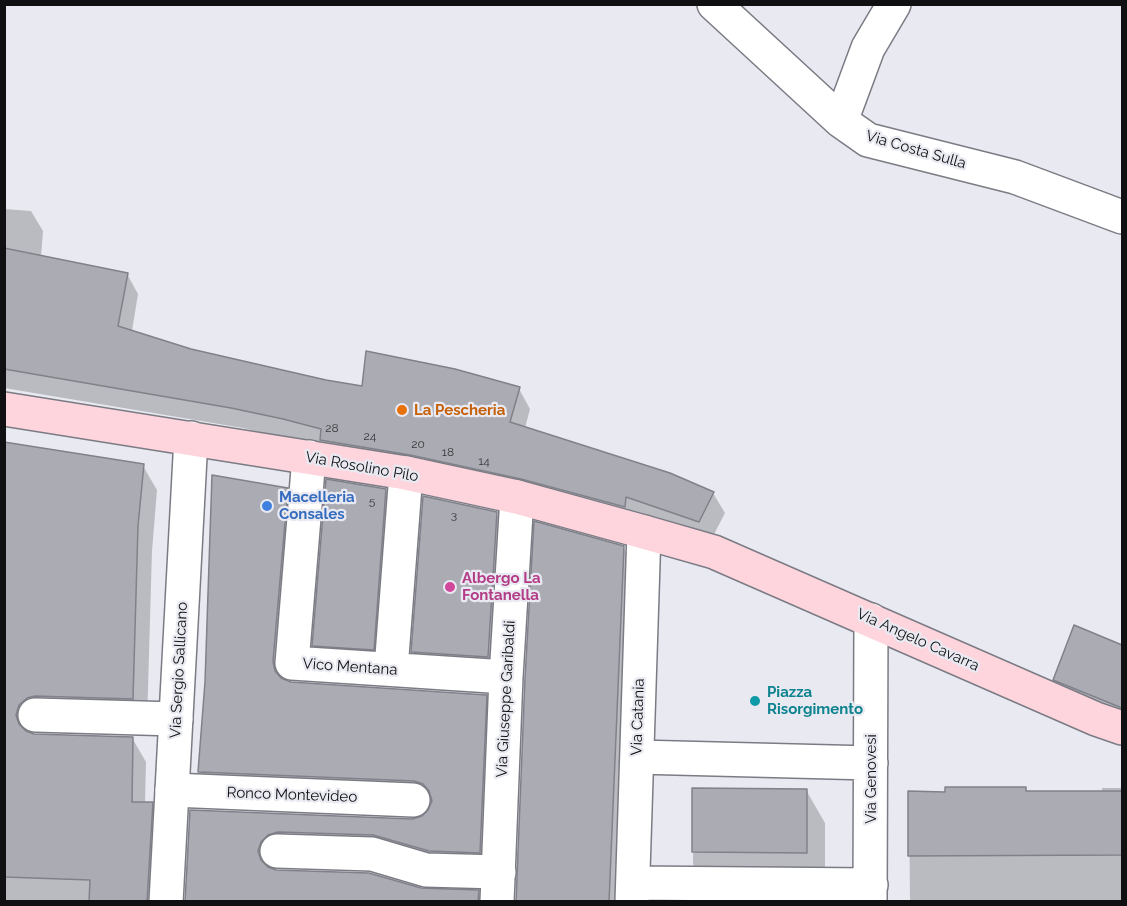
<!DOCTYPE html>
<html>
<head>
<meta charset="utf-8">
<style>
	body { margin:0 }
	#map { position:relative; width:1127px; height:906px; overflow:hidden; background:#e9e9f2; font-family:Raleway,sans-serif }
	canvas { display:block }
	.frame { position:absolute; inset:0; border:6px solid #101013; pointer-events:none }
</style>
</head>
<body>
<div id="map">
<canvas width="1127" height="906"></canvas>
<div class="frame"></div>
</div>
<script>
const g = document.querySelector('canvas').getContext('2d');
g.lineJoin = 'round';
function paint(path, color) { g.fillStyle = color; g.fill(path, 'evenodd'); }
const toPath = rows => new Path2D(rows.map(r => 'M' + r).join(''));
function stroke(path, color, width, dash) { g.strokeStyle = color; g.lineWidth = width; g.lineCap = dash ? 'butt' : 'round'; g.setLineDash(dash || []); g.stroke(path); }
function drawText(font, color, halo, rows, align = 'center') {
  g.font = font + ' Raleway,sans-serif'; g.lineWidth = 4.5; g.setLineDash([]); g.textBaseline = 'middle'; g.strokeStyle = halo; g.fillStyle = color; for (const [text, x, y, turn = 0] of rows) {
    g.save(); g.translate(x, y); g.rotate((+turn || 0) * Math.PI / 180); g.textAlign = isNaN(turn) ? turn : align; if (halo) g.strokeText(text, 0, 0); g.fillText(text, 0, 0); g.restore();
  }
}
const shadow = toPath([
	[4,209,31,211,43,231,41,257,127,274,138,294,132,331,191,351,325,381,363,388,519,389,530,409,525,428,713,493,725,513,710,542,243,428,4,388],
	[4,443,143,466,157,490,152,551,147,723,33,729,31,734,132,738,146,762,145,804,152,804,166,828,162,902,4,902],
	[287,489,301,513,287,682,486,696,500,720,493,876,388,859,274,866,273,870,421,890,478,892,483,902,186,902,191,811,412,820,423,818,432,806,214,796,200,772],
	[385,490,392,502,380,661,320,657,314,645],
	[496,513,515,546,506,689,431,684,413,652],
	[623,547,637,572,623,902,517,902],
	[1075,627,1122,646,1122,725,1068,703,1055,680],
	[1025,788,1028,793,1102,793,1102,788,1122,788,1122,902,910,902,909,793,947,793],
	[694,790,806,790,825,823,825,898,712,897,693,864]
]);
const building = toPath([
	[4,248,128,273,118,326,191,349,326,380,362,386,366,351,455,369,520,387,510,422,670,473,714,492,699,522,626,497,625,507,521,479,410,455,320,440,321,429,283,419,231,408,4,369,4,248],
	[4,442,144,464,138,526,133,699,35,696,27,698,19,705,16,715,19,724,26,731,34,734,133,737,132,802,153,802,147,902,89,902,90,880,4,877,4,442],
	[212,475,288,488,273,661,275,671,281,678,291,682,487,695,480,853,429,851,373,835,278,832,268,835,261,842,258,851,261,860,268,867,276,870,369,873,421,888,479,890,478,902,185,902,190,810,412,819,422,816,428,810,432,801,429,791,423,784,414,781,198,772,205,682,212,475],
	[326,479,386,489,374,650,312,646,326,479],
	[423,496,497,512,488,657,411,652,423,496],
	[534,521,624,546,609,902,516,902,525,678,534,521],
	[1074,625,1122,645,1122,708,1053,680,1074,625],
	[945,787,1026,787,1026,791,1122,791,1122,855,908,856,908,791,945,792,945,787],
	[692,788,807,789,807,853,692,852,692,788]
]);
const pedestrian = toPath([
	[35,715,176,719],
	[277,851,372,854,426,870,499,872]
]);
const minor = toPath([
	[714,4,841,121,868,140,1015,177,1122,217],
	[841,121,868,48,894,4],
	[309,457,292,663,506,677],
	[391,669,406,473],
	[637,757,871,763],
	[172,790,413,800],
	[633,883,871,885],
	[497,902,506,677,517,497],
	[632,902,644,532],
	[870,902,871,620]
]);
const tertiary = toPath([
	[166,902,191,438]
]);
const secondary = toPath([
	[4,409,406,473,517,497,644,532,714,552,1096,719,1122,728]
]);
const markers = [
	[402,410,6,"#e8710a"],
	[267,506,6,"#3f7fe0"],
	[450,587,6,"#d1479c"],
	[755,701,6,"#0f9aa8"]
];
const numberNames = [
	["28",332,428],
	["24",370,436],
	["20",418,444],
	["18",448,452],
	["14",484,461],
	["5",372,501],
	["3",454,515]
];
const streetNames = [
	["Via Costa Sulla",916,150,16],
	["Via Rosolino Pilo",362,467,10],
	["Via Angelo Cavarra",918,640,24],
	["Vico Mentana",350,667,4],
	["Via Sergio Sallicano",179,670,-87],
	["Via Giuseppe Garibaldi",506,699,-87],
	["Via Catania",638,717,-88],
	["Via Genovesi",871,779,-90],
	["Ronco Montevideo",292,795,2]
];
const foodNames = [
	["La Pescheria",414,410]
];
const shopNames = [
	["Macelleria",279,497],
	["Consales",279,514]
];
const hotelNames = [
	["Albergo La",462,578],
	["Fontanella",462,595]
];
const cultureNames = [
	["Piazza",767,692],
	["Risorgimento",767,709]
];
paint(shadow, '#0003');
paint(building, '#ababb4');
stroke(building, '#81818a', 1.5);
stroke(pedestrian, '#7b7b84', 36);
stroke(minor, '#7b7b84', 36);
stroke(tertiary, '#7b7b84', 36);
stroke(secondary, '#7b7b84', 36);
stroke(pedestrian, '#fff', 33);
stroke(minor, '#fff', 33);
stroke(tertiary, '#fff', 33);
stroke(secondary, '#fed5dd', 33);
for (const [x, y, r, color] of markers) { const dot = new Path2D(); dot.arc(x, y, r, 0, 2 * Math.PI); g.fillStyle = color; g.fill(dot); stroke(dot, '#e9e9f2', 2); }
drawText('12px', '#37373b', null, numberNames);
drawText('15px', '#101013', '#e9e9f2', streetNames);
drawText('bold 15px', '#c56008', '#e9e9f2', foodNames, 'left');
drawText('bold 15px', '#366cbe', '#e9e9f2', shopNames, 'left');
drawText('bold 15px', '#b23c85', '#e9e9f2', hotelNames, 'left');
drawText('bold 15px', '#0d838f', '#e9e9f2', cultureNames, 'left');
</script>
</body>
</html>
